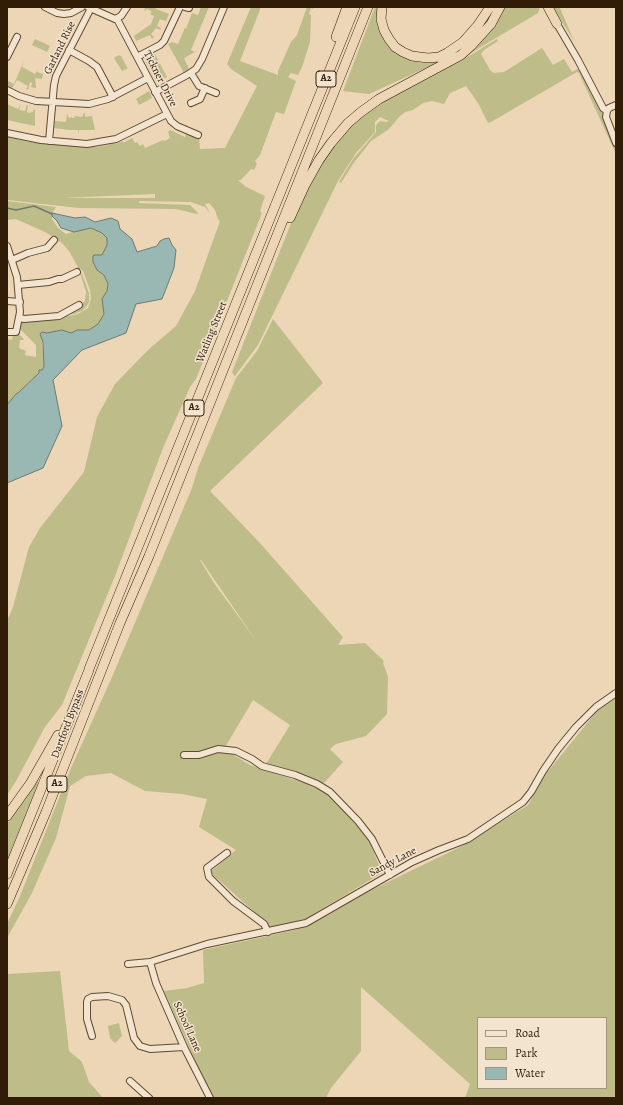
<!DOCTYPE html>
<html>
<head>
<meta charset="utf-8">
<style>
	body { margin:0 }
	#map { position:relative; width:623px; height:1105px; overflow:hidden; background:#ecd6b5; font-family:Alegreya,serif }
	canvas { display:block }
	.frame { position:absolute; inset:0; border:8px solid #301c07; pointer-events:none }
	.legend { position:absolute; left:477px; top:1017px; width:130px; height:72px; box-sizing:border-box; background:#f3e4cf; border:1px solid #a5947f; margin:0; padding:5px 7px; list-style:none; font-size:12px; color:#301c07 }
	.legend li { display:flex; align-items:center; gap:8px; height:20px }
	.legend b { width:20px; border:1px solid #a5947f }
</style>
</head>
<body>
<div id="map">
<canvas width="623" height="1105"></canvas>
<div class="frame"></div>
<ul class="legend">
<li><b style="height:5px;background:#f3e4cf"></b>Road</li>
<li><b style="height:11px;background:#bebc89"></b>Park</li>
<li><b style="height:11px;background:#99b8b3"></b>Water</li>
</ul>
</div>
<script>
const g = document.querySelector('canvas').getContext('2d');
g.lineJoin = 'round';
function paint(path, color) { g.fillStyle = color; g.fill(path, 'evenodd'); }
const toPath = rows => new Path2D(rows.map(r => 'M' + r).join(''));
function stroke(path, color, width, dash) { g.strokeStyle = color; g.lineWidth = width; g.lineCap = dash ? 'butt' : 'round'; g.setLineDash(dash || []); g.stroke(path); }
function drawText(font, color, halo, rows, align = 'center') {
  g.font = font + ' Alegreya,serif'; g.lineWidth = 3; g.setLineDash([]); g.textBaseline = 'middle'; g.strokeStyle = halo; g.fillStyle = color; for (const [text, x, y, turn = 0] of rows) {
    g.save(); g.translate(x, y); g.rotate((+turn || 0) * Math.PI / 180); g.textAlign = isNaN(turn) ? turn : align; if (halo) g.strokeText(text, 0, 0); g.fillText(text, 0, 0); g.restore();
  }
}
const green = toPath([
	[144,7,156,7,156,9,169,14,166,21,160,19,157,26,161,28,160,30,156,28,151,34,154,37,152,39,150,35,136,41,134,36,151,24,154,16,150,14,152,12,147,9,144,11,145,8],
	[201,7,209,7,191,50,195,52,184,58,189,69,184,73,168,44,172,42,178,44,184,30,184,28,186,29,192,13,198,15],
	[251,7,261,7,240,61,278,75,278,71,291,42,297,35,307,7,314,7,313,9,311,8,309,14,311,15,310,42,302,67,298,75,291,73,288,77,296,81,284,114,276,112,260,155,255,161,257,164,254,170,251,169,241,180,238,180,246,187,265,196,260,211,262,213,196,379,190,387,163,448,115,576,62,705,45,727,16,781,7,795,7,621,13,607,29,547,40,528,84,472,97,417,115,384,148,350,176,326,195,291,220,221,218,219,215,210,209,203,205,204,210,213,205,207,191,202,139,201,139,203,190,205,198,213,197,214,176,209,79,208,7,200,8,136,14,136,16,139,29,142,32,141,84,145,85,147,97,147,109,145,111,144,113,141,115,144,123,141,123,143,132,138,135,143,137,142,140,146,143,144,145,148,163,140,165,141,170,138,168,132,170,130,185,137,187,132,199,137,200,149,225,148,257,86,231,69,227,64],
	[155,194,155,198,61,198,62,198],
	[375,7,377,7,378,26,383,38,396,54,423,63,441,61,369,94,343,91],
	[504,7,540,7,538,13,454,63],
	[553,7,560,8,574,41],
	[35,39,50,46,47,52,32,45],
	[497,39,498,41,484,50,481,54,490,70,494,73,504,72,542,48,553,65,564,59,572,72,581,67,600,107,616,146,616,154,583,82,579,73,577,72,491,122,488,123,478,103,466,86,450,93,444,104,432,101,423,103,413,110,405,112,399,117,389,129,371,141,353,164,341,183,339,182,353,159,376,132,376,125,380,121,386,122,389,121,380,117,375,122,375,132,356,153,338,181,258,345,235,376,234,375,232,372,303,193,333,143,369,108,455,63,459,62],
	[155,54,167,77,157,83,145,60],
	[119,55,121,56,127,67,128,68,122,71,114,58],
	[24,61,22,67,35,74,39,68,37,72,43,74,42,79,35,78,36,88,31,87,32,83,30,82,28,90,26,89,28,86,17,80,12,88,7,86,8,81,14,84],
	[149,91,152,98,139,105,136,99],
	[7,104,18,109,21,104,19,110,25,111,27,105,28,105,27,112,29,113,33,112,34,109,35,110,35,126,7,120],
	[67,113,68,117,71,118,71,116,72,118,74,118,75,116,82,117,84,113,85,113,85,117,92,116,95,130,79,130,79,135,78,130,70,130,54,128,55,121,66,122],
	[7,201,56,207,52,213,52,219,58,228,66,234,111,220,125,276,93,256,93,262,97,270,104,275,108,284,107,291,102,300,104,314,101,320,95,327,87,331,77,330,71,333,62,330,47,333,43,332,42,338,44,367,42,370,39,370,39,373,18,393,16,394,7,406,7,419,7,338,8,339,12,340,13,335,14,336,18,336,18,335,21,336,24,340,20,340,19,348,26,351,25,355,36,357,36,345,19,328,20,322,59,319,67,315,68,316,78,314,88,308,91,299,90,290,83,271,80,268,79,269,69,251,62,243,47,233,16,219,7,220],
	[80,273,82,274,89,293,89,302,86,307,82,311,74,314,70,314,85,301,86,292],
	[273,319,323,383,210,491,259,542,343,637,338,645,365,643,384,661,383,663,388,677,387,714,366,736,336,744,330,749,343,762,324,783,266,764,290,725,253,700,224,749,250,765,307,784,328,794,354,822,370,843,382,873,305,919,270,928,261,918,210,872,236,850,199,827,207,799,182,794,145,791,111,773,86,776,70,786,56,838,32,893,7,938,7,924,20,896,71,768,112,677,192,488,198,468,236,378,257,351],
	[200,560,201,560,257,642,214,583],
	[616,698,616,1098,465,1098,470,1084,361,987,361,1051,331,1088,326,1098,212,1098,164,991,187,988,204,983,203,950,295,930,330,914,361,895,462,846,528,805,545,775,597,711],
	[478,1018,606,1018,606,1088,478,1088],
	[38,780,37,790,7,864,7,824],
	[60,971,69,1051,82,1062,89,1082,103,1098,7,1098,7,974],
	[119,1023,122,1036,115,1043,110,1038,108,1026]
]);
const water = toPath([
	[52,213,75,218,85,217,95,222,111,218,118,221,120,229,132,239,137,252,157,246,160,241,164,239,169,238,172,245,176,250,174,268,162,299,136,304,126,333,82,350,53,380,62,426,43,468,7,483,7,405,16,394,18,393,39,373,39,370,42,370,44,367,43,342,40,334,42,332,47,333,62,330,71,333,77,330,89,330,98,324,104,314,102,299,107,291,108,284,104,275,97,270,93,262,93,256,94,255,102,255,107,245,107,238,102,233,91,228,74,232,61,228,57,221,52,216,52,213]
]);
const stream = toPath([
	[7,208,16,210,34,206,52,214]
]);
const minor = toPath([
	[45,7,57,13,64,14,71,13,82,7],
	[88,7,115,19,121,16,127,7],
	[185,7,189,8],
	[117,19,171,121,177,126,198,135],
	[557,24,578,60,603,108,607,111],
	[69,50,89,61,97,67,113,97],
	[7,57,17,37],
	[137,57,160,45,164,41,180,7],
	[191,73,199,86,216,93],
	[7,90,19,96,36,101,89,104,108,99,148,78],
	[155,92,187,75,196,69,202,59,224,7],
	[191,103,200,99,205,88],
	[607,111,606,117,616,143],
	[607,111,609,108,616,105],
	[7,133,41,140,87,144,116,139,167,114],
	[49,141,54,85,56,76,89,12],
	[7,246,17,277,20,312,16,332,7,332],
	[12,260,28,253,47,248,54,240],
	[18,285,49,282,58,279,62,279,77,272],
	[7,301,20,302],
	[20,318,24,319,59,316,79,305],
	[184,755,199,755,218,749,236,751,252,759,262,766,295,775,317,784,330,792,358,821,372,839,390,875],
	[227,853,207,868,209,877,233,901,264,924,268,932],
	[150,962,156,983,184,1047,210,1098],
	[128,964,150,962,207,944,306,923,412,862,439,850,468,839,523,802,531,792,543,771,558,749,576,727,596,707,616,693],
	[92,1036,87,1019,87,1002,88,999,92,997,108,996,122,1000,126,1005,134,1038,140,1046,150,1049,184,1047],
	[130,1081,149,1098]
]);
const highway = toPath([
	[382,7,381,19,384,30,389,39,395,47,403,52,412,56,428,58,439,57,447,53,463,42,478,25,490,7],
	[548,7,557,24],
	[336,37,347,7],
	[290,218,305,185,319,160,331,143,348,123,361,112,379,99,461,55,471,46,491,24,500,7],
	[89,669,355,7],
	[7,816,30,784,58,735],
	[7,874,89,670],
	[7,904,46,812,120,623,149,556,368,7]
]);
const shields = [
	[326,79,20],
	[194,408,20],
	[57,784,20]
];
const shieldNames = [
	["A2",326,79],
	["A2",194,408],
	["A2",57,784]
];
const streetNames = [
	["Garland Rise",60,48,-64],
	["Tickner Drive",160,79,63],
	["Watling Street",212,332,-68],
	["Dartford Bypass",68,724,-69],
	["Sandy Lane",393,862,-28],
	["School Lane",187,1027,66]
];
paint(green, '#bebc89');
paint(water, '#99b8b3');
stroke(water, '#6f7a6e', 1);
stroke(stream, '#6f7a6e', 1.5);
stroke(minor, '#5f4a32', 8);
stroke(highway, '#301c07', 10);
stroke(minor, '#f3e4cf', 6);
stroke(highway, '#ecd6b5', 9);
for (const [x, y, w] of shields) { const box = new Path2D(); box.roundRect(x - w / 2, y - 8, w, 16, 3); g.fillStyle = '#f3e4cf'; g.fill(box); stroke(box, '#301c07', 1); }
drawText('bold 10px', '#301c07', null, shieldNames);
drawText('11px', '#301c07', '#f3e4cf', streetNames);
</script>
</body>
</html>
